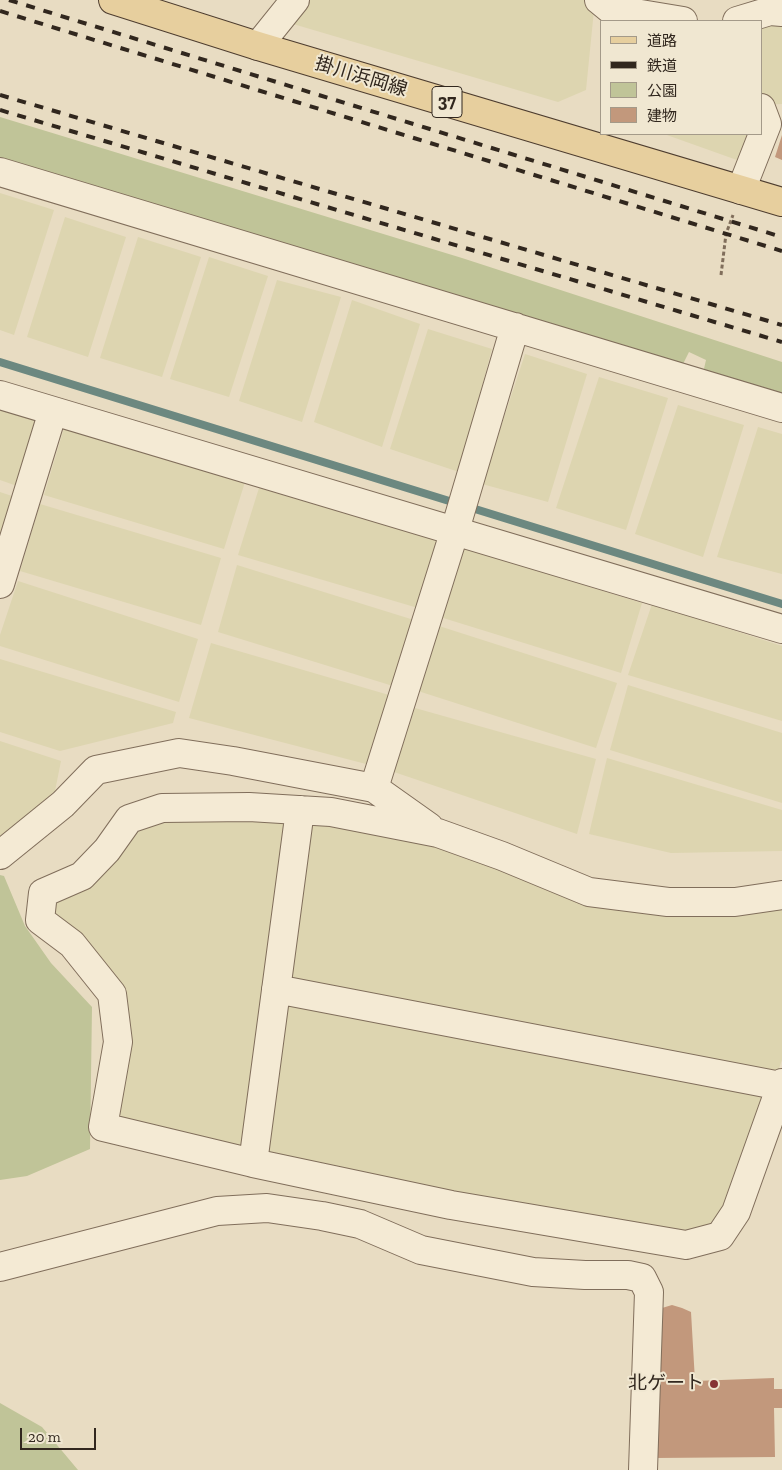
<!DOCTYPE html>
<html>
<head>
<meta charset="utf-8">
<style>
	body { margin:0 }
	#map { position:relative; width:782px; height:1470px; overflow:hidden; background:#e8dcc2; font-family:"Zilla Slab","Noto Sans JP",serif }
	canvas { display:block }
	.legend { position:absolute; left:600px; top:20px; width:162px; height:115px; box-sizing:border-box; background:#f0e7d1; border:1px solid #a49a89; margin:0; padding:6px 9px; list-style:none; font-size:15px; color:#31271e }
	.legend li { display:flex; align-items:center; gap:10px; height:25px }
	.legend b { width:25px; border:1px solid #a49a89 }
	.scale { position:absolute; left:20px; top:1428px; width:76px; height:22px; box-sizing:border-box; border:2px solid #31271e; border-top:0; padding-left:6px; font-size:15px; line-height:18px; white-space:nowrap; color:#31271e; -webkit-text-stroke:4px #f0e7d1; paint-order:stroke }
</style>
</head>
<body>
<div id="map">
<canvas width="782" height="1470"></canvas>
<ul class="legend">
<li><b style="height:6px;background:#e7cf9e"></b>道路</li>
<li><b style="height:6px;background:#31271e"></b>鉄道</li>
<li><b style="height:14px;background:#c0c498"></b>公園</li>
<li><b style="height:14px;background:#c2987c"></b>建物</li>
</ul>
<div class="scale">20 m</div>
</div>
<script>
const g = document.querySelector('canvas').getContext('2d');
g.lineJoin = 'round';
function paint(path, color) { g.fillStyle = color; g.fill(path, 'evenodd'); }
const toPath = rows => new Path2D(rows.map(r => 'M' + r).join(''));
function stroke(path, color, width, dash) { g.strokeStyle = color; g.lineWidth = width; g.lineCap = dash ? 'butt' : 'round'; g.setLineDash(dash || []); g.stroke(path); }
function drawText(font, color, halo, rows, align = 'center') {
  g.font = font + ' "Zilla Slab","Noto Sans JP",serif'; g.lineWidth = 4; g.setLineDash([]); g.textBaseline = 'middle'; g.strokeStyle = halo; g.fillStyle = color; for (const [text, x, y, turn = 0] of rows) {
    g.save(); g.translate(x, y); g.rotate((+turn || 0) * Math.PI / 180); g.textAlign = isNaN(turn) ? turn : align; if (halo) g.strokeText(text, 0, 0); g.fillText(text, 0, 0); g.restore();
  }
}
const farmland = toPath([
	[305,0,595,0,586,90,558,102,293,24],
	[782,15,782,104,761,105,761,21],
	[664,134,759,134,751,165],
	[0,193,54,210,14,335,0,330],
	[65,217,126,237,88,357,27,337],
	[138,237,201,257,162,377,100,358],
	[209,257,268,276,229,397,170,379],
	[277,280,341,297,302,422,239,401],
	[352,300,420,324,382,447,314,422],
	[428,329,492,349,459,472,390,449],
	[525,354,587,374,548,502,482,484],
	[599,377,668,398,626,530,556,508],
	[678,405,744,425,703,557,635,534],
	[0,409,38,421,17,486,0,480],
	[758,427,782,434,782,574,717,557],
	[64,428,245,482,224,549,44,495],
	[259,488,438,541,418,608,238,555],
	[0,492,15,497,0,546],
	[40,504,221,558,201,625,20,571],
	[461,547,642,603,621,673,440,617],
	[237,565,414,620,393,686,218,632],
	[18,581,198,639,179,702,0,646,0,635],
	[652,604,782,646,782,721,628,675],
	[439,626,617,683,596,748,418,691],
	[211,643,389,695,366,764,189,718],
	[0,659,176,712,173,723,60,751,0,732],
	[628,685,782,733,782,803,610,750],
	[415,708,596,759,577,834,394,772],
	[0,741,61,761,55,791,0,838],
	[607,758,782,810,782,851,671,853,589,834],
	[307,819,434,841,589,901,782,905,782,1060,730,1207,713,1225,680,1234,395,1183,112,1117,129,1037,48,918,53,895,141,822]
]);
const green = toPath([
	[0,117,462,258,782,362,782,393,760,386,703,373,706,360,689,352,681,368,0,161],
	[0,875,4,876,25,926,51,963,92,1007,90,1149,27,1176,0,1180],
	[0,1403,42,1427,78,1470,0,1470]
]);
const stream = toPath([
	[0,362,782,604]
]);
const building = toPath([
	[782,135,782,160,775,157],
	[672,1305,682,1308,691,1312,695,1381,774,1378,774,1389,782,1389,782,1408,774,1408,775,1457,654,1458,662,1308]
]);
const path = toPath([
	[721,275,726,234,733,215]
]);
const minor = toPath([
	[599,0,610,9,683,21],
	[737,21,770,11,782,12],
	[258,46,295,0],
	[0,172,782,408],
	[741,190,767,124,761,108],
	[0,395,782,629],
	[0,584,53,411],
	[374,788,455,530,515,327],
	[300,810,253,1163,451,1205,686,1245,720,1236,736,1212,782,1083],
	[0,855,63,804,96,770,179,753,233,761,374,788,429,827],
	[276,989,781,1086],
	[253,1163,103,1127,118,1042,112,994,72,944,40,920,43,893,82,876,107,850,129,819,162,808,249,807,331,812,438,833,502,856,589,892,668,902,735,902,782,895],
	[0,1267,217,1211,267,1208,322,1216,360,1224,421,1250,533,1272,585,1275,628,1275,642,1278,649,1292,643,1470]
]);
const major = toPath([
	[113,0,258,46,782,202]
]);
const rail = toPath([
	[9,0,782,237],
	[0,11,782,251],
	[0,95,782,325],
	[0,110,782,342]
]);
const markers = [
	[714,1384,5,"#873335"]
];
const shields = [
	[447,102,30]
];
const shieldNames = [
	["37",447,102]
];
const streetNames = [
	["掛川浜岡線",361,77,17]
];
const poiNames = [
	["北ゲート",704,1384]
];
paint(farmland, '#ddd5b0');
paint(green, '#c0c498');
stroke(stream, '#6c8880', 8);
paint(building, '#c2987c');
stroke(minor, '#806e5b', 30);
stroke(major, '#4e3d2f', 30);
stroke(path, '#806e5b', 3, [4, 2.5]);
stroke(minor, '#f4ead4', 28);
stroke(major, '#e7cf9e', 28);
stroke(rail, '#31271e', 4, [9, 9]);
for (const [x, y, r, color] of markers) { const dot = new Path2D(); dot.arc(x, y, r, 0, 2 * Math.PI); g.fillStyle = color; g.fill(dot); stroke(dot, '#f0e7d1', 2); }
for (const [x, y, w] of shields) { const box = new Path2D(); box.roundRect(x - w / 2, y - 15.5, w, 31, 4); g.fillStyle = '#f0e7d1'; g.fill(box); stroke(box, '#31271e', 1); }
drawText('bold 18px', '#31271e', null, shieldNames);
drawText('19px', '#31271e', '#f0e7d1', streetNames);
drawText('19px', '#31271e', '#f0e7d1', poiNames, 'right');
</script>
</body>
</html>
